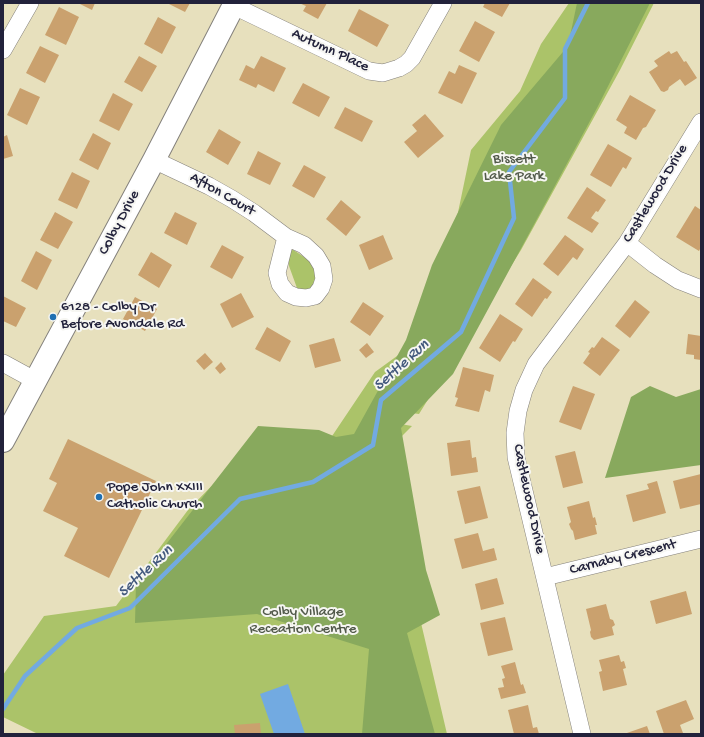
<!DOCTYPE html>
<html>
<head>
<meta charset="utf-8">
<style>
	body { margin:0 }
	#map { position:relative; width:704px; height:737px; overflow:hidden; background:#e7e0bd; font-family:"Gochi Hand",sans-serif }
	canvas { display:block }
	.frame { position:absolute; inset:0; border:4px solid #22223b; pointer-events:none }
</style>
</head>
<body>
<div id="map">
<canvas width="704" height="737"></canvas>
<div class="frame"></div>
</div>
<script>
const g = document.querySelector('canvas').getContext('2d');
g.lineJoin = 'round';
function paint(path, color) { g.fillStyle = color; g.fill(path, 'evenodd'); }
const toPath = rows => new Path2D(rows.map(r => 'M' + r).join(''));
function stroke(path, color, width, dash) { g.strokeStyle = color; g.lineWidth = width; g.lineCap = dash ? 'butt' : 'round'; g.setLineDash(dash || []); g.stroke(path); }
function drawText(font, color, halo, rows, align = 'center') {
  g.font = font + ' "Gochi Hand",sans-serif'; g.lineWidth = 4; g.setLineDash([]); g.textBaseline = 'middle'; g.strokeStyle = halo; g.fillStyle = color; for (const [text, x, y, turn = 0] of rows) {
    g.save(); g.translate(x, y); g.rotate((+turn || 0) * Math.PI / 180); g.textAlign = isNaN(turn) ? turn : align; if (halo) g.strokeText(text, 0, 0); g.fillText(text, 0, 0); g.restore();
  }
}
const green = toPath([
	[569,3,654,3,620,70,521,250,419,414,381,409,383,421,412,426,382,456,447,734,38,734,3,717,3,675,44,616,116,606,188,510,242,455,320,454,375,372,408,348,456,222,471,150,520,91,541,44],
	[292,249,307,259,316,267,318,275,314,288,306,291,297,288,289,266,288,252]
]);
const forest = toPath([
	[577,3,650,3,597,108,453,374,401,428,426,570,440,615,407,633,435,734,362,734,369,649,257,614,135,623,136,583,258,426,319,430,336,437,354,434,406,340,432,265,501,125,568,46],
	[650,386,676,397,701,389,701,465,605,478,631,397]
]);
const water = toPath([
	[288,684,305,734,274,734,260,694]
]);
const stream = toPath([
	[3,709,25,676,77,628,130,608,240,499,313,482,373,445,381,400,461,332,514,218,509,172,565,98,565,49,588,3]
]);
const building = toPath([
	[78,3,95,3,92,10],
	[167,3,190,3,185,12],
	[299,3,327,3,318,19,303,11,306,6],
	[485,3,510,3,502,17,483,7],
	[59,7,79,17,66,45,45,35],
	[359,9,389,25,377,47,348,31],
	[158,17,176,27,162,54,144,44],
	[475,21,495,32,479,62,459,51],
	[40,46,59,55,45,83,26,73],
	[669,51,671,54,677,51,684,62,686,61,697,78,685,86,680,79,669,87,668,90,664,92,661,91,649,72,658,66,654,61],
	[139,56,157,66,142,92,124,82],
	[261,56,286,68,274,92,258,84,256,88,239,80,246,65,254,69],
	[459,65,477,73,462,104,438,93,449,71,455,74],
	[303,83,330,97,319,117,292,103],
	[20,88,40,97,27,125,7,115],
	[113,93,133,104,119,131,99,121],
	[630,95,656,110,646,127,643,128,636,140,624,133,627,127,616,120],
	[345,107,373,121,362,142,334,128],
	[425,114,444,136,418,158,404,142,417,131,412,125],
	[219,129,241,142,228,165,206,152],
	[93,133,111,143,98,170,79,160],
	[7,135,13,156,3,159,3,137],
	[608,144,632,158,626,169,623,167,611,187,590,175],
	[258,151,281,163,270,185,247,174],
	[304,165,326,177,314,198,292,186],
	[72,172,90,181,77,209,58,200],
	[587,187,606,200,598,212,596,211,591,218,599,223,592,233,567,218],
	[341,200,361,217,346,236,326,219],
	[695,206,701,210,701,247,699,251,676,237],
	[55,212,73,222,58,249,40,240],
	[175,212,197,223,187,245,164,233],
	[383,235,393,259,369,270,359,245],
	[565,235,584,249,577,260,573,257,558,276,543,264],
	[222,245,244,257,232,279,210,267],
	[36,251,52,260,37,290,21,281],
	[151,252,172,265,159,288,138,275],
	[533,278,552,292,547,299,545,298,532,317,515,304],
	[241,293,254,317,232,328,220,304],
	[3,296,26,308,16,327,3,321],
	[135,297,157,309,145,331,123,319],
	[635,300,650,312,630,338,615,326],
	[363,302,384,316,370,336,350,322],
	[500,314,523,329,515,342,513,341,500,362,479,348],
	[267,327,291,341,280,362,255,349],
	[688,334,701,336,701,360,694,359,694,355,686,354],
	[602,337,620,350,600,376,583,363,590,353,588,352,592,347,594,348],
	[334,338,341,361,315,368,309,345],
	[367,343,374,352,366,358,359,350],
	[205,353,213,362,204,370,196,361],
	[221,362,226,369,220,374,215,368],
	[463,367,494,375,490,392,485,390,479,412,455,406,458,398,455,397],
	[573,386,595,394,581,430,559,422],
	[68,439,156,481,109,578,64,556,78,528,43,511,57,483,49,479],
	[470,440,472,458,476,457,478,472,451,476,447,443],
	[575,451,583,483,563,488,555,456],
	[701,474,701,504,680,509,673,481],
	[657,481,666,513,633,522,626,495,649,489,647,484],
	[480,486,488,518,465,524,457,491],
	[589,501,593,518,595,517,597,525,595,525,597,534,575,540,573,531,571,529,569,524,571,522,567,507],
	[478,533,483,551,494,548,497,560,462,569,454,539],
	[497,578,504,604,481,610,475,584],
	[686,591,692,614,656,624,650,601],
	[606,604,610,619,613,620,615,625,612,627,614,635,594,640,591,637,590,632,591,630,586,609],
	[505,617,513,650,488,656,480,623],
	[619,655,621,662,624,661,626,668,623,669,627,685,603,691,599,672,602,671,599,660],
	[515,662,521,685,523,684,526,693,501,699,498,688,504,687,502,679,505,678,501,666],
	[686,700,694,719,680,725,683,733,664,734,656,711],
	[528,705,533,728,537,727,539,734,514,734,508,710],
	[260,723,261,734,235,734,234,725],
	[647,726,650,734,624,734]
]);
const minor = toPath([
	[234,6,369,71,383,73,399,68,406,64,412,58,443,3],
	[3,50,30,3],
	[154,160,209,186,232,199,254,213,286,237,304,245,316,256,322,266,324,279,321,288,315,296,306,298,296,297,287,293,280,284,277,273,286,237],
	[627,243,655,265,678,280,701,289],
	[3,363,36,381],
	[545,577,701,539],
	[582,734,516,457,515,433,518,411,524,390,536,364,627,243,701,122]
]);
const tertiary = toPath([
	[3,441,154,160,235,3]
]);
const markers = [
	[53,317,4,"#1f6fb2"],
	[99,497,4,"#1f6fb2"]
];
const streetNames = [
	["Autumn Place",330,51,25],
	["Castlewood Drive",656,194,-59],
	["Afton Court",222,195,30],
	["Colby Drive",120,223,-62],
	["Castlewood Drive",528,499,78],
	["Carnaby Crescent",623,558,-14]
];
const parkNames = [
	["Bissett",514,160],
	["Lake Park",514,177],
	["Colby Village",303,613],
	["Receation Centre",303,630]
];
const poiNames = [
	["6128 - Colby Dr",61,308],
	["Before Avondale Rd",61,325],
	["Pope John XXIII",107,488],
	["Catholic Church",107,505]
];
const waterNames = [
	["Settle Run",402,366,-42],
	["Settle Run",146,572,-43]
];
paint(green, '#abc369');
paint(forest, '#88a95d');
paint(water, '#72aae1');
stroke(stream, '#72aae1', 4.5);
paint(building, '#caa16e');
stroke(minor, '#84817c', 18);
stroke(tertiary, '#84817c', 24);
stroke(minor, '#fff', 17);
stroke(tertiary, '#fff', 22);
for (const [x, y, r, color] of markers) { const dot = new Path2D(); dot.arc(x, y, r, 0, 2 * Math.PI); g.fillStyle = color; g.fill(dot); stroke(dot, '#f6f6f2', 1.5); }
drawText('15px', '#22223b', '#f6f6f2', streetNames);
drawText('15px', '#525a4b', '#f6f6f2', parkNames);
drawText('15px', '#22223b', '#f6f6f2', poiNames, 'left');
drawText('italic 16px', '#42587d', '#f6f6f2', waterNames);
</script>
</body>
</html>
